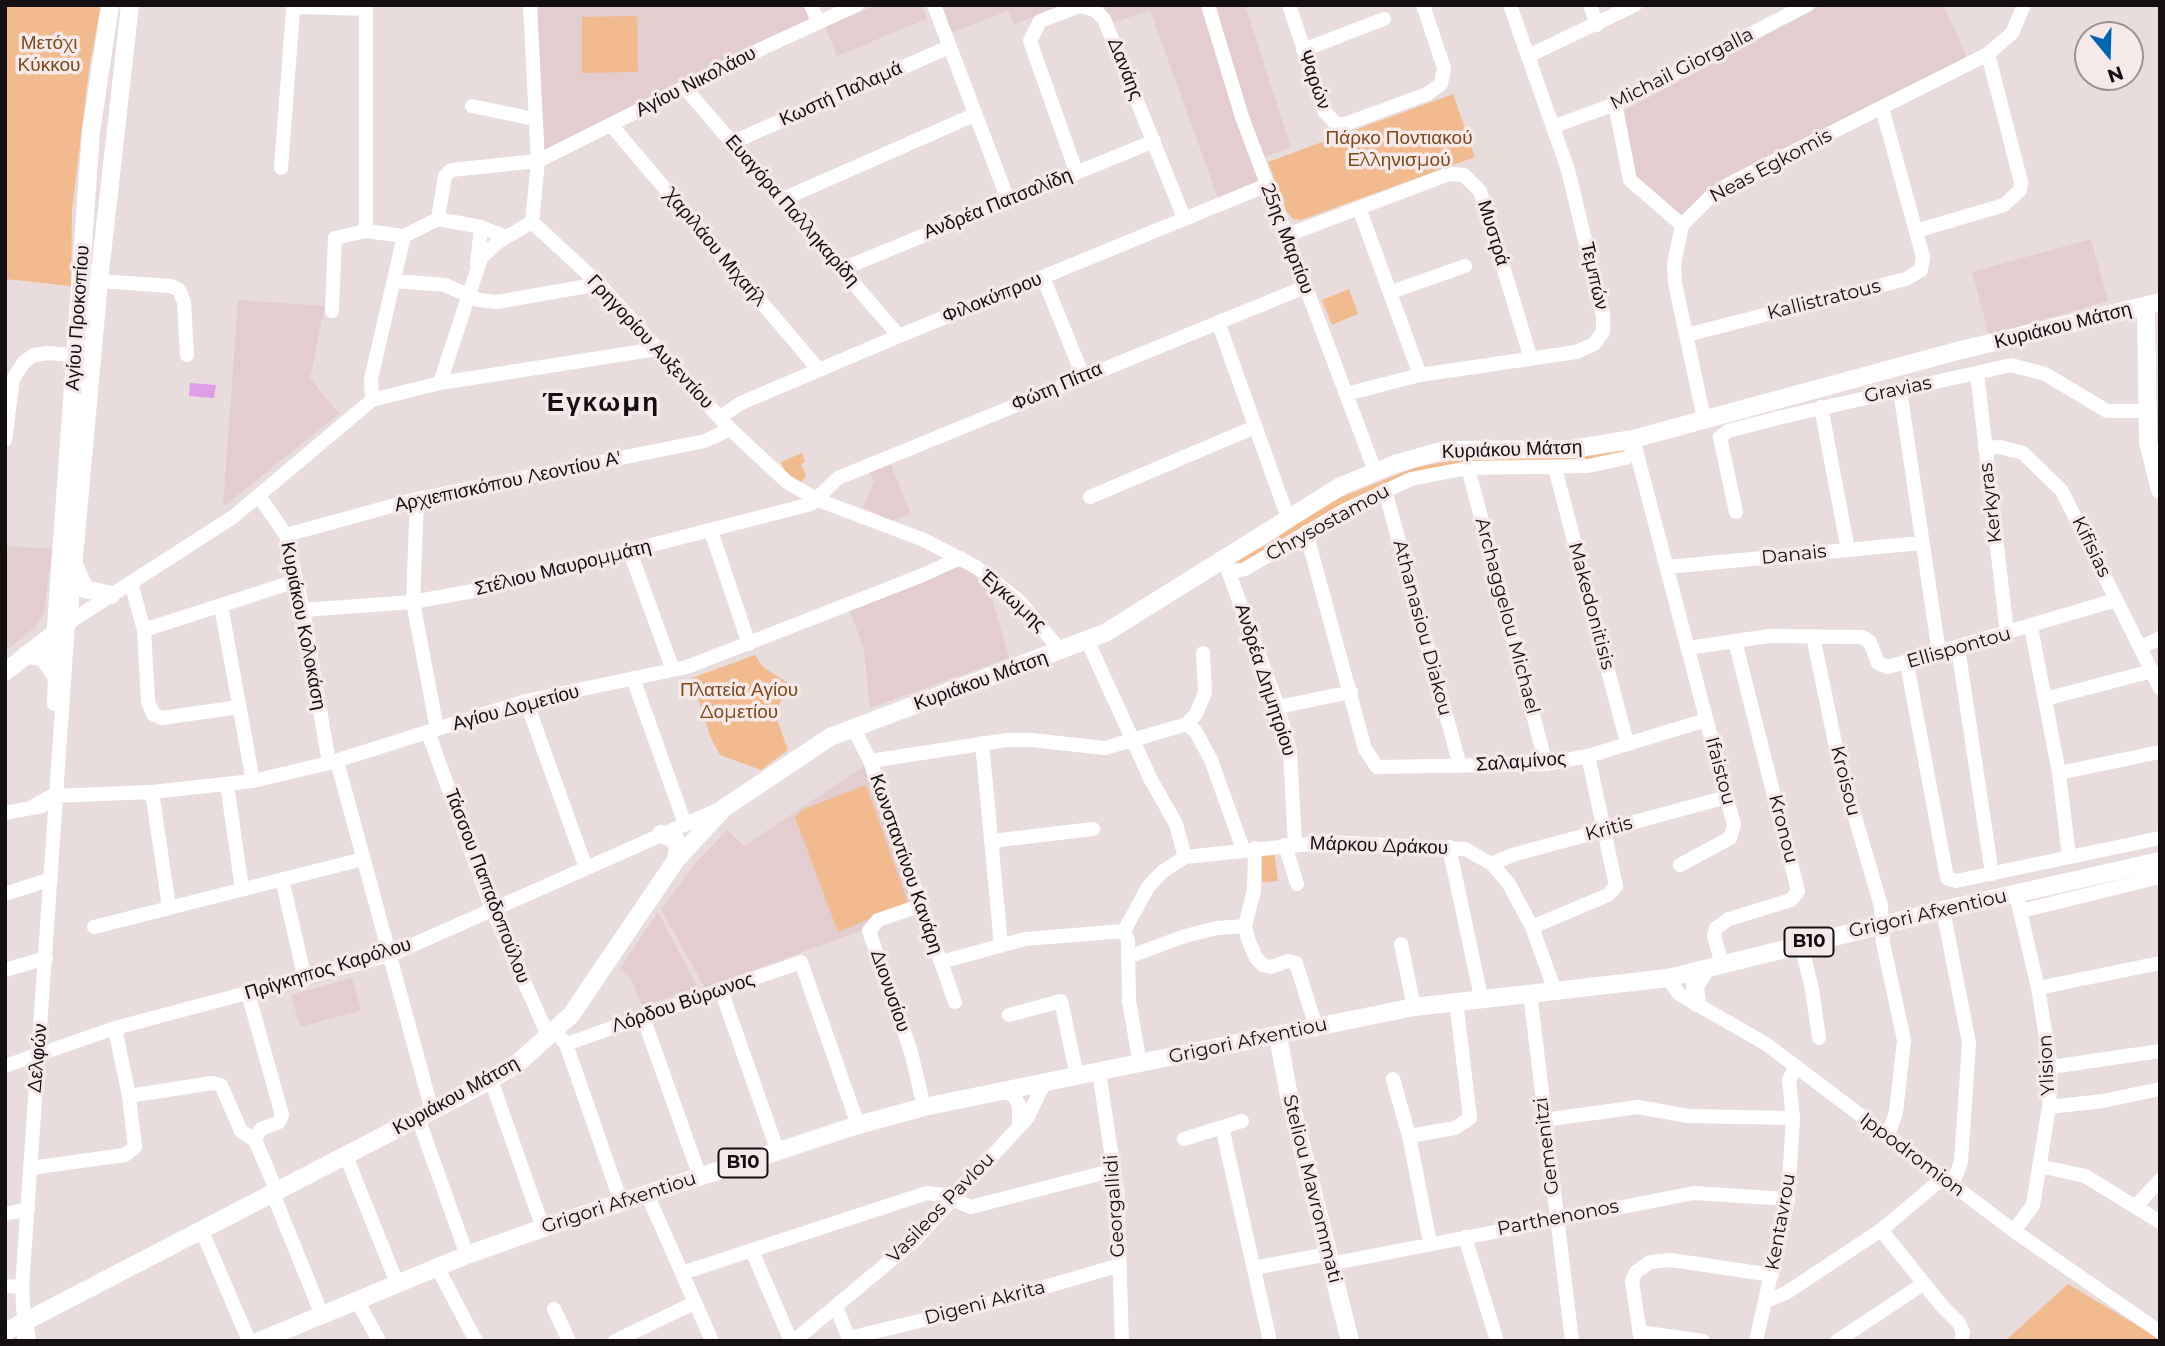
<!DOCTYPE html>
<html>
<head>
<meta charset="utf-8">
<style>
	body { margin:0 }
	#map { position:relative; width:2165px; height:1346px; overflow:hidden; background:#e9dcdd; font-family:Montserrat,sans-serif }
	canvas { display:block }
	.frame { position:absolute; inset:0; border:7px solid #140f10; pointer-events:none }
	.north { position:absolute; left:2074px; top:21px; width:70px; height:70px; box-sizing:border-box; background:#f6e9ea; border:2px solid #9c9293; border-radius:50%; rotate:161deg; font-size:19px; font-weight:700; line-height:28px; text-align:center; color:#140f10 }
	.north::after { content:''; display:block; margin:auto; width:24px; height:32px; background:#0365b1; clip-path:polygon(50% 0,100% 100%,50% 72%,0 100%) }
</style>
</head>
<body>
<div id="map">
<canvas width="2165" height="1346"></canvas>
<div class="frame"></div>
<div class="north">N</div>
</div>
<script>
const g = document.querySelector('canvas').getContext('2d');
g.lineJoin = 'round';
function paint(path, color) { g.fillStyle = color; g.fill(path, 'evenodd'); }
const toPath = rows => new Path2D(rows.map(r => 'M' + r).join(''));
function stroke(path, color, width, dash) { g.strokeStyle = color; g.lineWidth = width; g.lineCap = dash ? 'butt' : 'round'; g.setLineDash(dash || []); g.stroke(path); }
function drawText(font, color, halo, rows, align = 'center') {
  g.font = font + ' Montserrat,sans-serif'; g.lineWidth = 7; g.setLineDash([]); g.textBaseline = 'middle'; g.strokeStyle = halo; g.fillStyle = color; for (const [text, x, y, turn = 0] of rows) {
    g.save(); g.translate(x, y); g.rotate((+turn || 0) * Math.PI / 180); g.textAlign = isNaN(turn) ? turn : align; if (halo) g.strokeText(text, 0, 0); g.fillText(text, 0, 0); g.restore();
  }
}
const built = toPath([
	[534,5,805,5,812,19,542,153],
	[878,5,922,5,927,19,837,56,825,26],
	[938,5,1066,5,1014,24,1008,11,948,34],
	[1104,5,1245,5,1291,148,1261,158,1267,180,1218,198,1150,10,1110,24],
	[1823,5,1943,5,1968,59,1679,216,1633,179,1625,110],
	[2091,239,2108,301,1989,335,1972,272],
	[238,300,325,306,310,378,339,414,223,507],
	[891,465,911,514,891,521,863,507,874,482,870,472],
	[6,546,52,549,44,613,35,627,7,650],
	[957,567,974,570,987,581,1009,658,870,708,864,649,849,609],
	[864,766,912,903,863,924,865,929,705,988,661,909,693,866,727,830,744,846],
	[658,912,698,988,642,1006,631,978,620,968],
	[352,978,361,1010,300,1027,291,995]
]);
const green = toPath([
	[5,5,101,5,89,70,72,210,71,286,5,279],
	[637,16,638,72,582,73,582,17],
	[1453,94,1475,157,1301,220,1293,219,1287,212,1268,162],
	[1349,289,1358,314,1332,325,1322,300],
	[1623,451,1626,452,1587,462,1453,466,1244,566,1235,561,1268,544,1322,505,1416,467,1468,458,1572,458],
	[802,453,805,462,801,464,806,476,800,483,786,474,781,462],
	[755,655,763,667,791,685,787,687,775,714,788,750,761,770,720,755,710,736,692,678],
	[866,785,908,903,838,932,795,817,804,809],
	[1274,850,1278,881,1262,882,1260,851],
	[2068,1284,2160,1339,2160,1341,2005,1341]
]);
const water = toPath([
	[190,383,216,385,214,398,189,396]
]);
const minor = toPath([
	[530,5,538,161,532,222],
	[811,5,818,22],
	[934,5,1008,200],
	[1208,5,1242,117,1375,471],
	[1289,5,1325,112,1335,123,1345,124,1427,94,1441,84,1444,68,1423,5],
	[1590,5,1597,25],
	[1303,50,1384,19],
	[1528,56,1635,5],
	[684,87,899,336],
	[1615,104,1630,180,1682,225],
	[472,106,534,119],
	[611,125,819,370],
	[1555,126,1615,104,1807,5],
	[733,142,949,47],
	[281,168,293,10,301,7,366,9],
	[1076,171,1030,41,1040,21,1080,6,1095,10,1104,19,1184,218],
	[783,199,974,115],
	[1359,208,1420,375],
	[438,219,445,176,451,170,538,161,763,48,857,5],
	[532,222,599,284,730,429,787,482,818,500,924,540,976,567,1018,600,1061,651],
	[366,231,366,5],
	[1916,231,2004,205,2020,190,2021,182,1988,54],
	[1285,236,1449,174,1464,175,1480,191,1531,359],
	[477,264,481,227],
	[842,269,1154,141],
	[1043,277,1083,376],
	[99,281,171,286,179,290,184,302,187,355],
	[395,281,445,285,479,300,497,302,599,284],
	[1391,292,1465,266],
	[332,311,335,238,366,231,404,236,438,219,481,227,506,237],
	[1218,322,1288,518],
	[1686,335,1906,279,1921,270,1923,257,1882,108],
	[1977,373,2007,633],
	[440,383,481,258,498,242,532,222],
	[1900,390,1939,653],
	[1346,394,1420,375,1576,352,1594,344,1603,332,1603,315,1568,170,1510,5],
	[372,400,371,379,404,236],
	[1821,407,1848,550],
	[720,417,741,403,899,336,1267,185],
	[1704,419,1675,283,1674,264,1682,225,1710,197,1729,184,1988,54,2012,33,2024,5],
	[1633,439,1734,825,1730,838,1680,865],
	[5,440,13,379,24,362,34,355,48,353,84,356],
	[1985,448,2000,447,2023,453,2062,491,2160,688],
	[1468,468,1546,764],
	[1555,468,1627,743],
	[1385,490,1460,766],
	[259,496,286,535,303,610,329,763],
	[1090,497,1255,427],
	[417,499,413,602,437,729],
	[1736,512,1720,437,1728,431,1782,417,2011,365,2045,374,2107,411,2146,411],
	[711,531,749,644],
	[1306,532,1365,749,1377,767,1546,764,1588,756,1706,720],
	[286,535,417,499,705,441,730,429],
	[630,552,673,670],
	[1667,567,1921,543],
	[1227,568,1278,707,1290,752,1295,844],
	[1230,572,1245,569,1345,510,1411,479,1468,468,1588,466,1626,458,1635,452],
	[131,583,144,630,148,701,153,714,162,718,239,707],
	[221,606,253,781],
	[303,610,413,602,473,591,811,504,838,478,1305,287],
	[2031,627,2059,773,2069,857],
	[144,630,296,581],
	[1813,636,1839,762,1881,906,1883,943,1904,1040,1896,1113,1887,1137],
	[1088,642,1151,780,1176,824,1185,857],
	[1688,648,1769,636,1862,637,1870,642,1878,663,1888,667,2116,600],
	[1958,648,1992,874],
	[2140,648,2160,638],
	[1907,664,1947,878,1956,881,2160,838],
	[633,678,685,824],
	[2045,699,2152,671],
	[526,701,586,868],
	[54,704,56,633],
	[1278,707,1351,692],
	[1187,724,1196,732,1211,760,1243,849],
	[853,727,870,761,955,1002],
	[428,732,492,909,549,1038],
	[982,743,1001,945],
	[337,761,432,1111],
	[870,761,1007,740,1031,740,1105,748,1187,724,1196,714,1205,693,1203,653],
	[2059,773,2160,752],
	[227,784,242,889],
	[152,792,169,907],
	[32,807,52,796,152,792,253,781,329,763,526,701,687,667,923,575,960,558],
	[5,813,42,806],
	[991,841,1093,829],
	[1285,845,1297,884],
	[1449,847,1481,997],
	[1255,848,1254,890,1245,926,1248,939,1256,958,1263,965,1271,967,1288,961,1296,963,1316,1027],
	[1492,864,1512,855,1727,797],
	[282,879,305,979],
	[5,894,51,879],
	[919,906,878,920,869,931,911,1052,924,1107],
	[1943,910,1969,1043,1961,1162,1952,1186],
	[2021,911,2160,877],
	[94,927,363,859],
	[1532,927,1608,895,1616,886,1588,756],
	[1401,944,1414,1007],
	[1801,944,1812,989,1819,1038],
	[1128,957,1185,936,1217,928,1245,926],
	[941,962,1025,939,1124,931],
	[1722,964,1714,936,1716,928,1729,919,1791,900,1798,891,1735,641],
	[5,970,46,958],
	[1668,978,1679,994,1766,1044,2014,1231,2160,1332],
	[2038,988,2160,963],
	[721,990,778,1152],
	[248,993,282,1115,279,1122,261,1129,255,1140],
	[1530,993,1572,1341],
	[1009,1015,1061,1001,1077,1076],
	[643,1017,700,1177],
	[561,1038,566,1044,621,1202],
	[566,1044,801,962,858,1125],
	[1140,1064,1129,1001,1128,941,1124,931,1148,887,1162,872,1185,857,1329,842,1465,849,1492,864,1509,884,1532,927,1555,991],
	[5,1066,115,1028,390,955,720,809],
	[2051,1067,2160,1051],
	[1099,1072,1117,1191,1122,1341],
	[1393,1079,1409,1136,1430,1243],
	[491,1080,543,1228],
	[1004,1090,1014,1096,1019,1105,1019,1125],
	[129,1096,212,1083,221,1085,241,1131,255,1140,277,1192],
	[2049,1107,2103,1101,2160,1089],
	[418,1118,467,1255],
	[1544,1120,1638,1107,1688,1116,1793,1118],
	[1222,1127,1270,1341],
	[1409,1136,1455,1128,1470,1118,1456,1000],
	[1184,1139,1242,1121],
	[346,1156,397,1283],
	[2039,1166,2085,1176,2160,1222],
	[30,1168,125,1155,135,1147,129,1096,115,1028],
	[273,1194,322,1315],
	[647,1194,712,1341],
	[2136,1206,2160,1180],
	[5,1214,28,1209],
	[1881,1230,1942,1306,1959,1323,1963,1332,1961,1341],
	[202,1231,249,1341],
	[2014,1231,2033,1205,2049,1107,2051,1067,2038,988,2016,894],
	[1465,1237,1497,1341],
	[752,1251,791,1341],
	[1330,1264,1694,1193,1788,1199],
	[437,1267,476,1341],
	[1254,1268,1328,1254],
	[682,1273,927,1193,943,1195,971,1207,1114,1170],
	[5,1286,22,1287],
	[357,1300,379,1341],
	[1766,1301,1786,1293,1881,1230,1942,1179],
	[836,1307,850,1341],
	[554,1309,569,1341],
	[24,1321,22,1287,68,623,233,517,372,400,440,383,657,349],
	[1639,1332,1703,1341],
	[849,1338,977,1307,1120,1265],
	[615,1341,694,1303],
	[794,1341,914,1241,1028,1117,1041,1089,1049,1081],
	[1641,1341,1632,1281,1636,1272,1650,1262,1671,1260,1772,1275],
	[1756,1341,1788,1199,1793,1118,1789,1080,1796,1066],
	[1837,1341,1923,1284]
]);
const major = toPath([
	[2146,306,2148,442,2160,490],
	[75,567,85,589,111,595],
	[56,626,91,132,110,5],
	[26,655,43,657,55,674],
	[5,672,68,623,99,281,130,5],
	[661,834,675,839,678,847,676,860],
	[1697,1003,1695,986,1706,969],
	[1278,1036,1289,1096,1350,1341],
	[24,1321,27,1341],
	[5,1332,491,1080,518,1063,571,1015,676,860,724,808,830,737,1105,633,1341,486,1395,464,1445,450,1572,449,1633,439,1957,351,2160,302],
	[259,1341,467,1255,543,1228,858,1125,924,1107,1414,1007,1668,978,1943,910,2160,861]
]);
const shields = [
	[1809,942,49],
	[743,1163,49]
];
const shieldNames = [
	["B10",1809,942],
	["B10",743,1163]
];
const parkNames = [
	["Μετόχι",49,43],
	["Κύκκου",49,65],
	["Πάρκο Ποντιακού",1399,138],
	["Ελληνισμού",1399,160],
	["Πλατεία Αγίου",739,690],
	["Δομετίου",739,712]
];
const streetNames = [
	["Δανάης",1125,69,68],
	["Michail Giorgalla",1682,69,-27],
	["Ψαρών",1314,80,70],
	["Αγίου Νικολάου",696,82,-27],
	["Κωστή Παλαμά",841,94,-24],
	["Neas Egkomis",1771,166,-28],
	["Ανδρέα Πατσαλίδη",998,204,-22],
	["Ευαγόρα Παλληκαρίδη",792,211,49],
	["Μυστρά",1493,233,73],
	["25ης Μαρτίου",1287,239,69],
	["Χαριλάου Μιχαήλ",715,248,50],
	["Τεμπών",1594,276,77],
	["Φιλοκύπρου",992,298,-22],
	["Kallistratous",1824,300,-14],
	["Αγίου Προκοπίου",78,318,-86],
	["Κυριάκου Μάτση",2063,326,-14],
	["Γρηγορίου Αυξεντίου",650,342,47],
	["Φώτη Πίττα",1057,387,-23],
	["Gravias",1898,390,-12],
	["Κυριάκου Μάτση",1512,450,-2],
	["Αρχιεπισκόπου Λεοντίου Α'",508,482,-12],
	["Kerkyras",1991,503,-97],
	["Chrysostamou",1328,523,-29],
	["Kifisias",2091,547,64],
	["Danais",1794,555,-6],
	["Στέλιου Μαυρομμάτη",563,568,-14],
	["Έγκωμης",1013,601,42],
	["Makedonitisis",1591,606,75],
	["Archaggelou Michael",1507,616,75],
	["Κυριάκου Κολοκάση",303,626,79],
	["Athanasiou Diakou",1422,628,75],
	["Ellispontou",1959,648,-16],
	["Ανδρέα Δημητρίου",1265,680,72],
	["Κυριάκου Μάτση",981,681,-20],
	["Αγίου Δομετίου",516,708,-15],
	["Σαλαμίνος",1521,762,-4],
	["Ifaistou",1720,771,75],
	["Kroisou",1845,781,76],
	["Kritis",1609,829,-15],
	["Kronou",1783,829,76],
	["Μάρκου Δράκου",1379,846,2],
	["Κωνσταντίνου Κανάρη",906,864,71],
	["Τάσσου Παπαδοπούλου",487,886,69],
	["Grigori Afxentiou",1928,914,-13],
	["Πρίγκηπος Καρόλου",328,969,-17],
	["Διονυσίου",890,991,71],
	["Λόρδου Βύρωνος",683,1003,-19],
	["Grigori Afxentiou",1248,1041,-12],
	["Δελφών",38,1058,-85],
	["Ylision",2047,1065,-93],
	["Κυριάκου Μάτση",456,1096,-29],
	["Gemenitzi",1547,1146,-97],
	["Ippodromion",1912,1155,37],
	["Steliou Mavrommati",1312,1189,76],
	["Grigori Afxentiou",619,1203,-18],
	["Georgallidi",1115,1206,-94],
	["Vasileos Pavlou",941,1208,-46],
	["Parthenonos",1558,1218,-11],
	["Kentavrou",1781,1222,-80],
	["Digeni Akrita",985,1303,-15]
];
const districtNames = [
	["Έγκωμη",601,403]
];
paint(built, '#e3cdcf');
paint(green, '#f2bb8f');
paint(water, '#df9de7');
stroke(minor, '#fff', 14);
stroke(major, '#fff', 18);
for (const [x, y, w] of shields) { const box = new Path2D(); box.roundRect(x - w / 2, y - 14.5, w, 29, 5); g.fillStyle = '#f6e9ea'; g.fill(box); stroke(box, '#140f10', 2); }
drawText('bold 18px', '#140f10', null, shieldNames);
drawText('19px', '#7d4a1a', '#f6e9ea', parkNames);
drawText('19px', '#140f10', '#f6e9ea', streetNames);
g.letterSpacing = '2px';
drawText('bold 26px', '#140f10', '#f6e9ea', districtNames);
g.letterSpacing = '0px';
</script>
</body>
</html>
